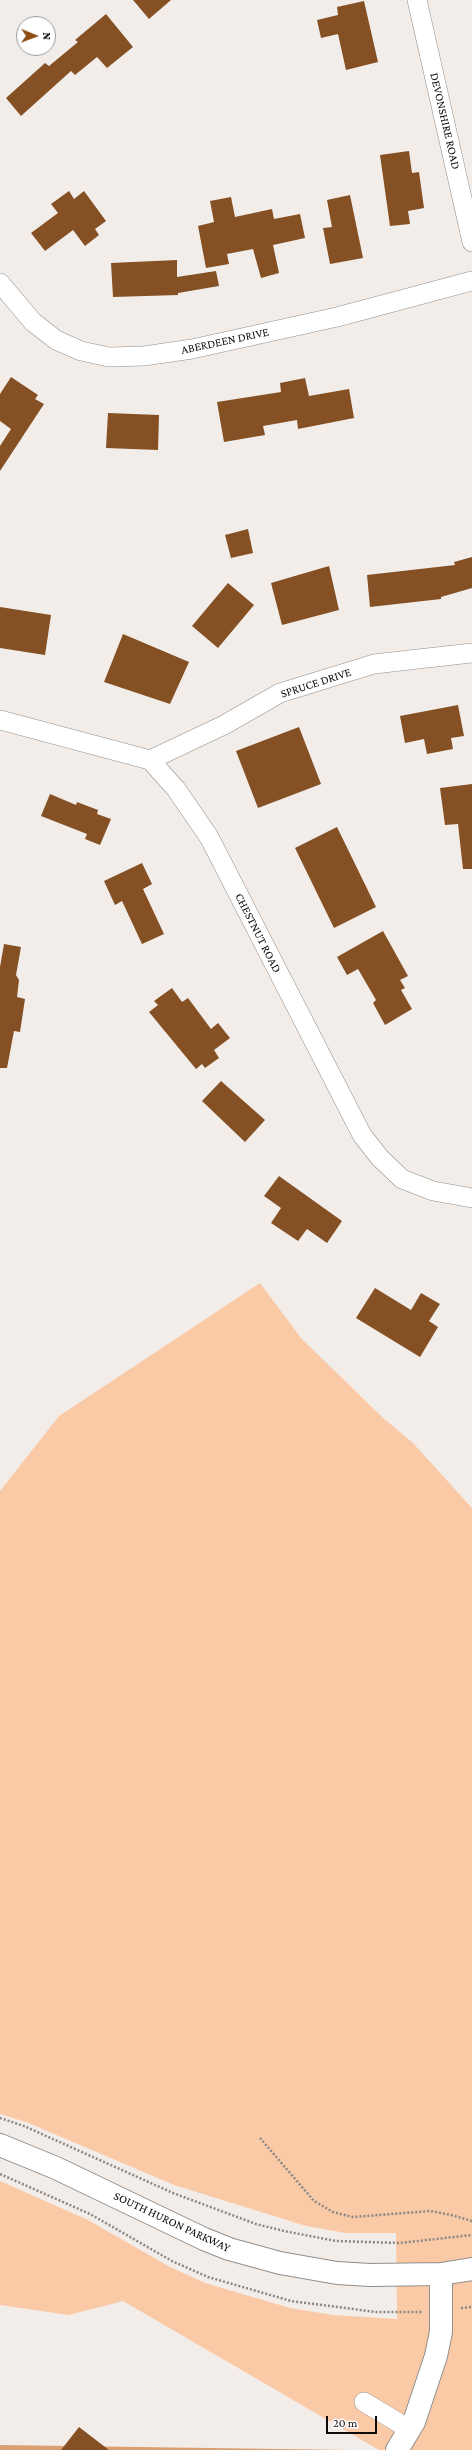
<!DOCTYPE html>
<html>
<head>
<meta charset="utf-8">
<style>
	body { margin:0 }
	#map { position:relative; width:472px; height:2450px; overflow:hidden; background:#f3ede9; font-family:"Crimson Pro",serif }
	canvas { display:block }
	.north { position:absolute; left:16px; top:16px; width:40px; height:40px; box-sizing:border-box; background:#fff; border:1px solid #9e9d9d; border-radius:50%; rotate:91deg; font-size:11px; font-weight:700; line-height:16px; text-align:center; color:#0d0b0a }
	.north::after { content:''; display:block; margin:auto; width:14px; height:18px; background:#8d4e14; clip-path:polygon(50% 0,100% 100%,50% 72%,0 100%) }
	.scale { position:absolute; left:326px; top:2416px; width:51px; height:18px; box-sizing:border-box; border:2px solid #0d0b0a; border-top:0; padding-left:5px; font-size:12px; line-height:14px; white-space:nowrap; color:#0d0b0a; -webkit-text-stroke:3px #fff; paint-order:stroke }
</style>
</head>
<body>
<div id="map">
<canvas width="472" height="2450"></canvas>
<div class="north">N</div>
<div class="scale">20 m</div>
</div>
<script>
const g = document.querySelector('canvas').getContext('2d');
g.lineJoin = 'round';
function paint(path, color) { g.fillStyle = color; g.fill(path, 'evenodd'); }
const toPath = rows => new Path2D(rows.map(r => 'M' + r).join(''));
function stroke(path, color, width, dash) { g.strokeStyle = color; g.lineWidth = width; g.lineCap = dash ? 'butt' : 'round'; g.setLineDash(dash || []); g.stroke(path); }
function drawText(font, color, halo, rows, align = 'center') {
  g.font = font + ' "Crimson Pro",serif'; g.lineWidth = 4; g.setLineDash([]); g.textBaseline = 'middle'; g.strokeStyle = halo; g.fillStyle = color; for (const [text, x, y, turn = 0] of rows) {
    g.save(); g.translate(x, y); g.rotate((+turn || 0) * Math.PI / 180); g.textAlign = isNaN(turn) ? turn : align; if (halo) g.strokeText(text, 0, 0); g.fillText(text, 0, 0); g.restore();
  }
}
const green = toPath([
	[260,1283,301,1338,382,1417,413,1443,472,1508,472,2450,379,2450,123,2301,69,2315,0,2305,0,2181,88,2220,170,2267,205,2283,290,2308,333,2315,397,2319,396,2233,346,2233,306,2226,174,2185,26,2122,0,2114,0,1491,59,1416]
]);
const forest = toPath([
	[0,2445,350,2450,0,2450]
]);
const building = toPath([
	[133,0,171,0,149,19],
	[364,1,378,62,346,70,338,34,321,38,317,20,338,15,337,7],
	[106,14,133,47,107,68,97,57,75,75,71,71,21,116,6,98,45,63,49,66,78,42,75,40],
	[409,151,412,173,419,172,424,208,408,211,410,224,390,226,380,155],
	[69,191,74,199,84,191,106,221,95,229,99,235,85,246,73,230,45,251,31,233,58,213,51,204],
	[350,195,363,258,330,264,323,228,332,227,327,200],
	[231,197,235,217,272,209,274,219,300,214,305,238,273,245,279,273,261,278,253,249,227,254,229,264,206,268,198,226,214,222,210,201],
	[177,260,177,277,216,271,219,286,178,293,178,295,113,297,111,263],
	[11,377,38,395,35,399,44,404,0,471,0,446,11,429,0,421,0,394],
	[305,378,309,396,349,389,354,418,298,429,297,420,263,426,265,435,224,442,217,402,281,392,280,383],
	[108,413,159,415,158,450,106,448],
	[248,529,253,553,231,558,225,535],
	[472,557,472,588,441,597,441,599,370,607,367,575,455,565,454,562],
	[329,566,339,610,282,625,271,583],
	[228,583,254,605,218,648,192,626],
	[0,607,51,615,45,655,0,648],
	[123,634,189,662,170,704,104,682],
	[458,705,464,736,451,738,453,749,427,754,424,739,405,743,400,716],
	[299,727,321,784,258,808,236,751],
	[472,784,472,869,463,869,458,824,445,825,440,788],
	[50,794,76,805,77,802,98,810,97,814,111,819,100,845,85,839,87,834,41,816],
	[337,827,376,907,334,928,295,848],
	[142,863,152,884,143,889,164,934,142,944,122,901,115,905,104,881],
	[383,931,408,976,400,980,405,988,401,990,412,1009,385,1025,373,1003,376,1000,358,969,347,975,337,957],
	[4,944,21,947,16,975,19,980,17,997,25,999,20,1032,14,1031,7,1068,0,1068,0,967],
	[172,988,182,1002,188,998,211,1029,218,1023,230,1038,214,1050,219,1058,205,1068,202,1064,196,1069,149,1012,158,1005,154,1001],
	[221,1081,265,1120,245,1142,202,1101],
	[279,1176,342,1221,327,1243,307,1229,298,1241,271,1223,281,1208,264,1196],
	[375,1288,411,1310,421,1293,440,1304,429,1321,438,1327,420,1357,356,1318],
	[79,2427,109,2450,61,2450]
]);
const path = toPath([
	[0,2118,24,2126,173,2193,256,2224,284,2231,336,2241,367,2242,400,2243,472,2235],
	[260,2138,314,2201,333,2212,353,2217,430,2211,451,2215,472,2221],
	[0,2174,90,2214,172,2261,208,2277,291,2301,376,2312,422,2312],
	[461,2308,472,2307]
]);
const minor = toPath([
	[417,0,472,242],
	[0,283,33,322,56,340,81,351,109,357,144,356,192,349,337,317,472,281],
	[0,720,150,760,176,789,209,837,362,1135,380,1158,402,1179,433,1191,472,1198],
	[150,760,224,725,280,693,374,664,472,653],
	[364,2402,409,2429]
]);
const major = toPath([
	[0,2145,56,2168,204,2239,229,2249,280,2263,337,2273,370,2275,441,2274,472,2269],
	[397,2450,414,2422,436,2356,441,2332,441,2274]
]);
const streetNames = [
	["DEVONSHIRE ROAD",445,121,77],
	["ABERDEEN DRIVE",225,341,-12],
	["SPRUCE DRIVE",316,683,-18],
	["CHESTNUT ROAD",258,933,63],
	["SOUTH HURON PARKWAY",172,2222,25]
];
paint(green, '#facaa7');
paint(forest, '#da9f73');
paint(building, '#845024');
stroke(minor, '#938e8a', 20);
stroke(major, '#938e8a', 24);
stroke(path, '#8b8784', 2.5, [2, 2]);
stroke(minor, '#fff', 19);
stroke(major, '#fff', 22);
drawText('12px', '#0d0b0a', '#fff', streetNames);
</script>
</body>
</html>
